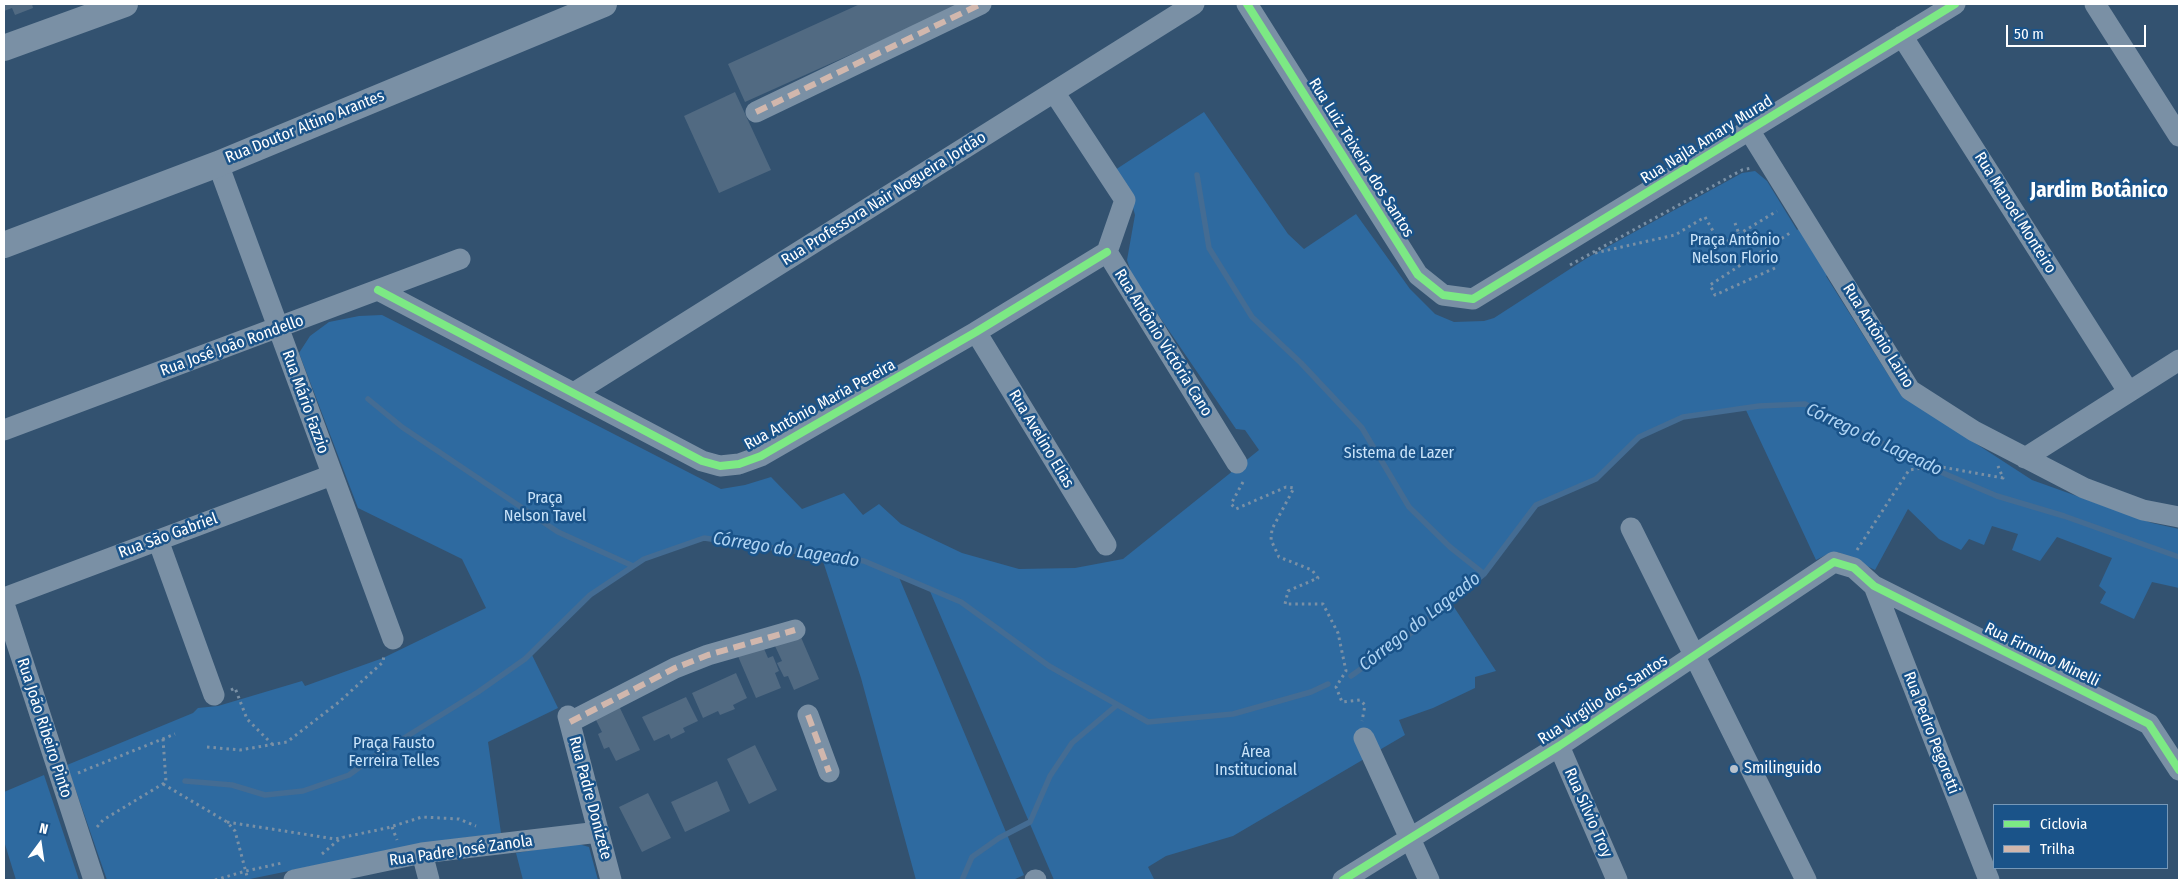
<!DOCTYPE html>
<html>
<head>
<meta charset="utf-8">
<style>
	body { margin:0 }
	#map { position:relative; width:2183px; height:884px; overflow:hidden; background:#335270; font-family:"Fira Sans Condensed",sans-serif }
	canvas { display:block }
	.frame { position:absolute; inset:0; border:5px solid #fff; pointer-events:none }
	.legend { position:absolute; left:1993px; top:804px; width:175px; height:65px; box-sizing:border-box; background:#1a5389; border:1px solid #7698b8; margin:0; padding:6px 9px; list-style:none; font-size:15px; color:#fff }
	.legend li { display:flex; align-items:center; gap:10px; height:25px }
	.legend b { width:25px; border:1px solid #7698b8 }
	.north { position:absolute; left:15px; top:819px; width:50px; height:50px; -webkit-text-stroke:4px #1a5389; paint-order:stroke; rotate:14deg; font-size:14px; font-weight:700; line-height:20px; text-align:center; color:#fff }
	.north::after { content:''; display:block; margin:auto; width:18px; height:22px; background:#fff; clip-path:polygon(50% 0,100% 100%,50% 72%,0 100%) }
	.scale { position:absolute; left:2006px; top:25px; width:140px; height:22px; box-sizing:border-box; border:2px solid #fff; border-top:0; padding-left:6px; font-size:15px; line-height:18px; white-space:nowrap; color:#fff; -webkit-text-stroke:4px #1a5389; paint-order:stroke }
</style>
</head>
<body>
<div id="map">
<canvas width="2183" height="884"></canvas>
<div class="frame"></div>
<ul class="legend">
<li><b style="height:6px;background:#7ce984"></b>Ciclovia</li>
<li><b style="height:6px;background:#d1b7ad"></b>Trilha</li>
</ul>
<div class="north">N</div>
<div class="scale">50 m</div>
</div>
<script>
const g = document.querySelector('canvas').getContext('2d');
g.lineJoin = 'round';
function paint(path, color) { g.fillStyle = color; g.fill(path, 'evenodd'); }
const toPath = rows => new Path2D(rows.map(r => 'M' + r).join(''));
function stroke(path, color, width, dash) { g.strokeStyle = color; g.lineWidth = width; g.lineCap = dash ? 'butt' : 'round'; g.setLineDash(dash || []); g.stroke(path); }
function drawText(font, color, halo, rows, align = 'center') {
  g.font = font + ' "Fira Sans Condensed",sans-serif'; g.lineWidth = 5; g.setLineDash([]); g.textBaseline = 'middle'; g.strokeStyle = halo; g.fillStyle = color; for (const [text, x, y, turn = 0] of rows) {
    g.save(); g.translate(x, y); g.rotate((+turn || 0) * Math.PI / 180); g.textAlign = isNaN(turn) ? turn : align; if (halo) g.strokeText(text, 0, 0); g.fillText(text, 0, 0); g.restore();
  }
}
const green = toPath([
	[1204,112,1288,234,1304,249,1356,214,1410,289,1435,314,1454,322,1484,321,1494,318,1587,258,1742,173,1755,171,1767,181,1797,230,1800,228,1829,274,1826,276,1901,395,2032,480,2152,523,2179,529,2179,588,2152,582,2134,619,2100,603,2106,592,2099,586,2112,558,2057,537,2040,561,2012,550,2018,534,1992,526,1984,545,1969,539,1961,550,1939,539,1908,509,1875,570,1838,552,1826,555,1816,560,1745,408,1683,417,1639,437,1596,479,1536,505,1484,574,1450,601,1496,671,1475,677,1475,688,1433,708,1399,720,1405,735,1233,836,1166,856,1148,867,1154,879,1152,880,1054,880,929,589,898,575,1024,875,1013,880,916,880,861,678,821,555,705,538,644,559,590,595,531,653,558,708,488,742,501,833,420,844,245,880,107,880,67,765,193,713,198,708,218,706,302,681,305,686,383,658,486,608,462,559,358,508,299,353,310,336,329,322,359,316,382,315,721,489,745,485,771,477,802,509,844,493,863,515,879,504,901,524,962,553,1019,569,1075,568,1123,559,1259,450,1245,430,1236,429,1133,278,1127,260,1135,215,1130,196,1115,170],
	[44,775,79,880,16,880,4,841,4,792],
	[575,843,589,847,598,880,523,880,516,853]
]);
const stream = toPath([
	[1197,175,1209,248,1252,317,1301,363,1362,428,1409,507,1450,547,1484,574],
	[368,399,402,427,558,532,633,566],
	[1351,676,1411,633,1484,574,1536,505,1596,479,1639,437,1683,417,1759,406,1805,404,1929,467,1997,496,2064,516,2179,557],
	[185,781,232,785,265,795,303,791,349,775,372,758,478,692,525,659,590,595,644,559,704,538,864,561,961,602,1049,666,1148,722,1233,714,1311,692,1328,684],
	[962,880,972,857,999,838,1030,822,1050,776,1072,743,1117,705]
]);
const building = toPath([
	[4,4,32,4,33,8,15,15,12,8,4,11],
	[860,4,963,4,745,102,728,64],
	[735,92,771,170,719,193,684,116],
	[800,635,819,679,794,690,788,676,784,677,777,663,782,661,775,646],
	[762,644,768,658,773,656,779,671,775,673,781,688,756,698,737,654],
	[736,673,747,698,733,705,735,709,720,715,718,711,703,718,692,693],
	[686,697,698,721,683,728,685,732,671,739,669,734,654,741,642,717],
	[619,706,640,750,616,761,609,747,604,749,598,734,602,732,595,718],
	[755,745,777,790,749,804,727,759],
	[717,781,730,811,685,832,671,802],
	[648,793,671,838,642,852,619,807]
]);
const path = toPath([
	[1735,223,1739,234],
	[1595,253,1675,235,1705,217,1721,245,1777,211],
	[1570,265,1742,170,1751,168],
	[1775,268,1715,295,1710,285,1790,233],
	[1243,482,1231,504,1236,509,1286,487,1294,488,1272,529,1271,540,1279,557,1312,570,1318,578,1288,591,1285,604,1323,604,1338,633,1346,671,1336,687,1342,702,1360,700,1365,705,1362,721],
	[1857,550,1909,470,1936,466,2003,478,1998,466],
	[231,690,235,688,247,719,272,744],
	[207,747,240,750,287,742,339,702,383,662,384,655],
	[78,773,175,734],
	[163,784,227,822,235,831,248,880],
	[227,822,335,839,387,828,422,817,459,819,476,826],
	[97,827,103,820,166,782,163,739],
	[392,827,397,840],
	[322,854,342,837],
	[215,880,246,871,282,863]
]);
const minor = toPath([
	[1247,4,1418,275,1443,295,1473,299,1955,4],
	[2095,4,2179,136],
	[1902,36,2128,391],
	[1054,92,1125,200,1107,252,1237,463],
	[756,112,981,4],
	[1749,130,1910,390,1974,431,2084,488,2143,510,2179,517],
	[218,164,393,639],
	[378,290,702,461,720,466,739,464,761,456,976,332,1107,252],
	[976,332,1106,545],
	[574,393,1194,4],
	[4,430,460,259],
	[2025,458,2179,360],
	[1631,528,1806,880],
	[158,540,214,695],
	[1874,586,1989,880],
	[4,598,332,475],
	[4,604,94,880],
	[808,715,829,772],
	[568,716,611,880],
	[570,722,675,668,708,655,795,630],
	[1364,738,1429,880],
	[1559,746,1617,880],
	[422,853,429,880],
	[294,880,422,853,599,832],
	[1035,880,1036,880],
	[1343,880,1559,746,1834,562,1854,568,1874,586,2149,724,2179,770]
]);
const tertiary = toPath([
	[4,48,125,4],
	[4,245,218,164,604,4]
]);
const quiet = toPath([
	[756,112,981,4],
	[808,715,829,772],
	[570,722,675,668,708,655,795,630]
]);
const cycleway = toPath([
	[1247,4,1418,275,1443,295,1473,299,1955,4],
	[378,290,702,461,720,466,739,464,761,456,976,332,1107,252],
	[1343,880,1559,746,1834,562,1854,568,1874,586,2149,724,2179,770]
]);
const markers = [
	[1734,769,5,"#b8c2cd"]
];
const streetNames = [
	["Rua Doutor Altino Arantes",305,127,-22],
	["Rua Najla Amary Murad",1707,140,-32],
	["Rua Luiz Teixeira dos Santos",1361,158,58],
	["Rua Professora Nair Nogueira Jordão",884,199,-32],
	["Rua Manoel Monteiro",2015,213,58],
	["Rua Antônio Laino",1878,336,58],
	["Rua Antônio Victória Cano",1163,343,58],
	["Rua José João Rondello",232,346,-20],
	["Rua Mário Fazzio",305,402,70],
	["Rua Antônio Maria Pereira",820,405,-29],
	["Rua Avelino Elias",1041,439,59],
	["Rua São Gabriel",168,536,-20],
	["Rua Firmino Minelli",2042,655,26],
	["Rua Virgílio dos Santos",1603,700,-33],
	["Rua João Ribeiro Pinto",44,728,72],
	["Rua Pedro Pegoretti",1931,733,69],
	["Rua Padre Donizete",590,798,75],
	["Rua Sílvio Troy",1588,813,66],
	["Rua Padre José Zanola",461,851,-8]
];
const parkNames = [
	["Praça Antônio",1735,241],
	["Nelson Florio",1735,259],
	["Sistema de Lazer",1399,454],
	["Praça",545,499],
	["Nelson Tavel",545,517],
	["Praça Fausto",394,744],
	["Ferreira Telles",394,762],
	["Área",1256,753],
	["Institucional",1256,771]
];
const poiNames = [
	["Smilinguido",1744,769]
];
const waterNames = [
	["Córrego do Lageado",1874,440,25],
	["Córrego do Lageado",786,550,9],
	["Córrego do Lageado",1420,622,-38]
];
const districtNames = [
	["Jardim Botânico",2099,191]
];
paint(green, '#2e6aa0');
stroke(stream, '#446c93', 5.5);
paint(building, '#516a82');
stroke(path, '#7a90a5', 3, [2.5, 4]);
stroke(minor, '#7a90a5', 21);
stroke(tertiary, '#7a90a5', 26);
stroke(quiet, '#d1b7ad', 6, [12, 6]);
stroke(cycleway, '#7ce984', 8);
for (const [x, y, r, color] of markers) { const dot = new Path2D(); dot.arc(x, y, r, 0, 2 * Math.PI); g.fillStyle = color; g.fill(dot); stroke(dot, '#1a5389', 2); }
drawText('16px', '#fff', '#1a5389', streetNames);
drawText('16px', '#c9e3f9', '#1a5389', parkNames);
drawText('16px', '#fff', '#1a5389', poiNames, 'left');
drawText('italic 18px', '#afd4f4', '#1a5389', waterNames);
drawText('bold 21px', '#fff', '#1a5389', districtNames);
</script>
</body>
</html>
